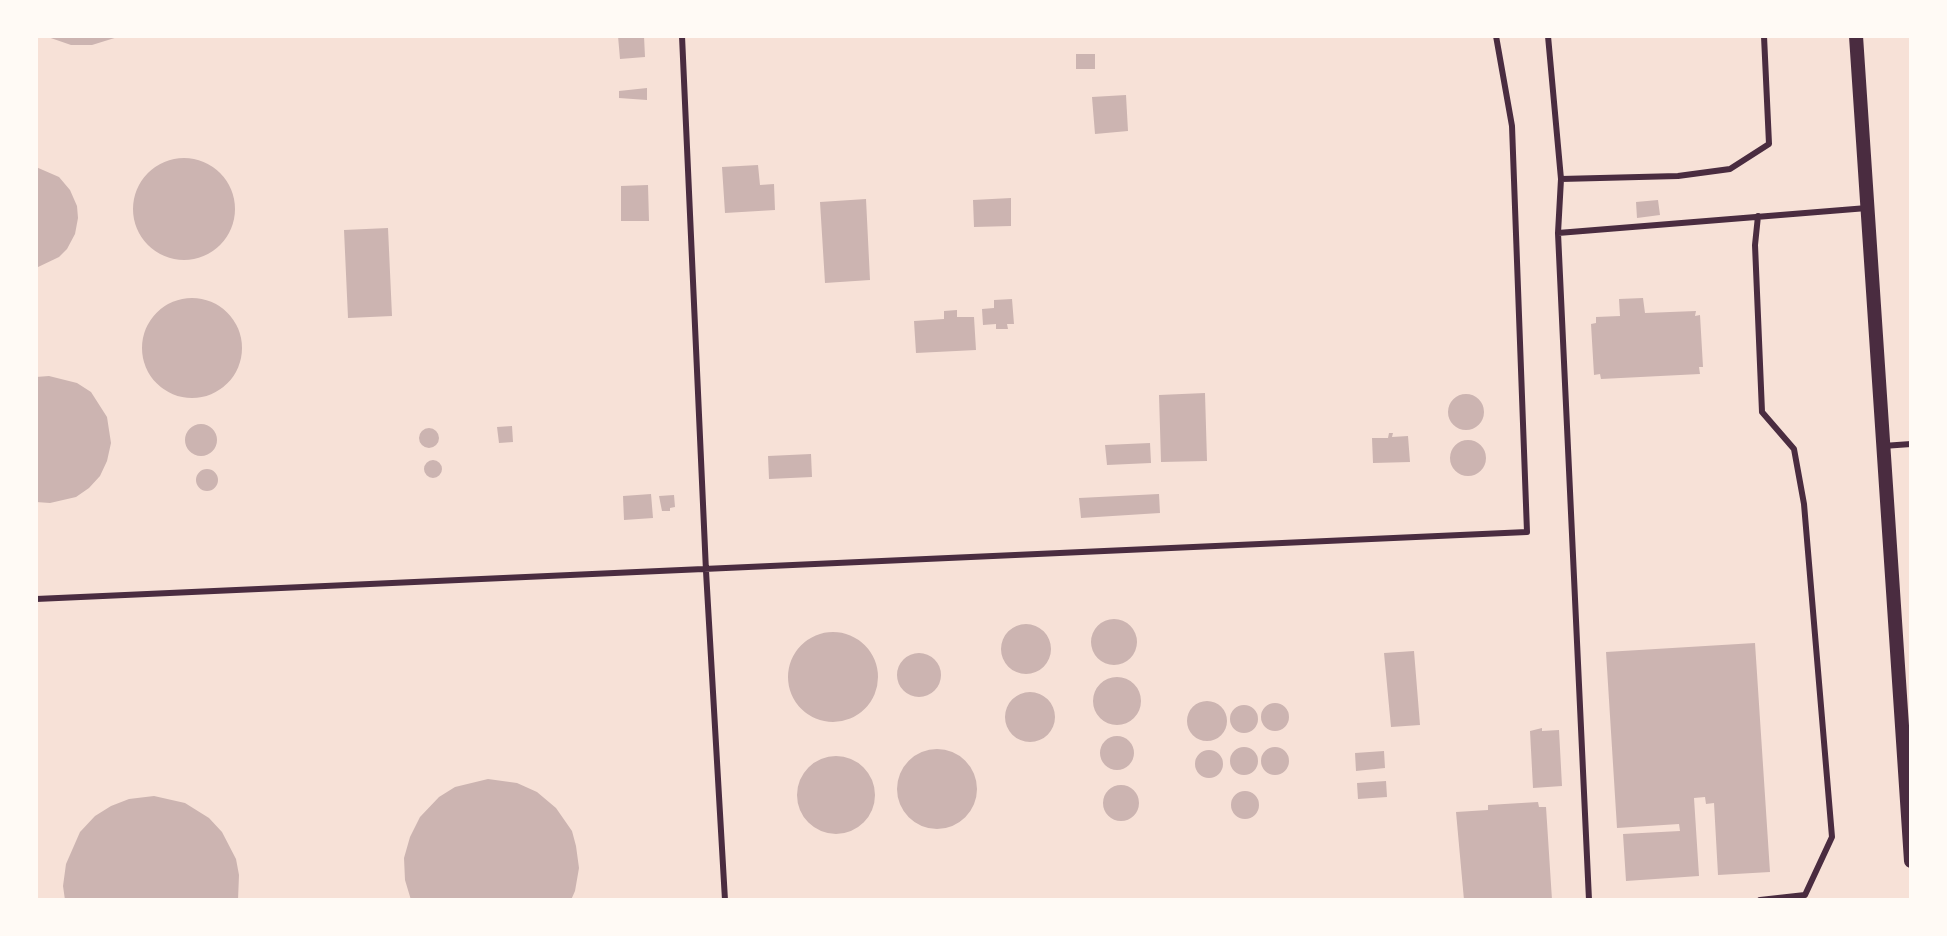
<!DOCTYPE html>
<html>
<head>
<meta charset="utf-8">
<style>
	body { margin:0 }
	#map { position:relative; width:1947px; height:936px; overflow:hidden; background:#f7e1d7; font-family:"Fira Sans Condensed",sans-serif }
	canvas { display:block }
	.frame { position:absolute; inset:0; border:38px solid #fffaf5; pointer-events:none }
</style>
</head>
<body>
<div id="map">
<canvas width="1947" height="936"></canvas>
<div class="frame"></div>
</div>
<script>
const g = document.querySelector('canvas').getContext('2d');
g.lineJoin = 'round';
function paint(path, color) { g.fillStyle = color; g.fill(path, 'evenodd'); }
const toPath = rows => new Path2D(rows.map(r => 'M' + r).join(''));
function stroke(path, color, width, dash) { g.strokeStyle = color; g.lineWidth = width; g.lineCap = dash ? 'butt' : 'round'; g.setLineDash(dash || []); g.stroke(path); }
const building = toPath([
	[45,36,121,36,92,45,71,45],
	[618,36,644,36,645,57,620,59],
	[1076,54,1095,54,1095,69,1076,69],
	[647,88,647,100,619,98,619,91],
	[1126,95,1128,131,1095,134,1092,97],
	'133 209a51 51 0 1 1 102 0a51 51 0 1 1-102 0Z',
	[758,165,760,185,774,184,775,210,725,213,722,167],
	[36,167,59,177,70,190,77,206,78,218,75,234,67,249,59,257,36,268],
	[648,185,649,221,621,221,621,186],
	[1011,198,1011,226,974,227,973,200],
	[866,199,870,280,825,283,820,202],
	[1658,200,1660,215,1637,218,1636,202],
	[388,228,392,316,348,318,344,230],
	[1643,298,1645,313,1696,311,1695,316,1700,315,1703,367,1699,367,1700,374,1601,379,1600,374,1594,375,1591,324,1596,323,1596,317,1620,316,1619,299],
	'142 348a50 50 0 1 1 100 0a50 50 0 1 1-100 0Z',
	[1012,299,1014,324,1007,324,1008,329,996,329,996,324,983,325,982,309,994,308,994,300],
	[957,310,957,317,974,317,976,350,916,353,914,321,944,319,944,311],
	[49,376,77,383,91,392,107,417,111,443,107,461,100,476,89,488,76,497,50,503,36,502,36,377],
	[1205,393,1207,461,1161,462,1159,395],
	'1448 412a18 18 0 1 1 36 0a18 18 0 1 1-36 0Z',
	'185 440a16 16 0 1 1 32 0a16 16 0 1 1-32 0Z',
	[512,426,513,442,499,443,497,427],
	'419 438a10 10 0 1 1 20 0a10 10 0 1 1-20 0Z',
	[1389,433,1393,433,1392,437,1408,436,1410,462,1373,463,1372,438,1388,438],
	'1450 458a18 18 0 1 1 36 0a18 18 0 1 1-36 0Z',
	[1150,443,1151,463,1107,465,1105,445],
	[811,454,812,477,769,479,768,456],
	'424 469a9 9 0 1 1 18 0a9 9 0 1 1-18 0Z',
	'196 480a11 11 0 1 1 22 0a11 11 0 1 1-22 0Z',
	[651,494,653,518,624,520,623,496],
	[1159,494,1160,513,1081,518,1079,498],
	[674,495,675,507,670,508,670,511,662,511,659,496],
	'1091 642a23 23 0 1 1 46 0a23 23 0 1 1-46 0Z',
	'1001 649a25 25 0 1 1 50 0a25 25 0 1 1-50 0Z',
	'788 677a45 45 0 1 1 90 0a45 45 0 1 1-90 0Z',
	[1755,643,1770,872,1718,875,1714,803,1706,804,1705,797,1694,798,1699,876,1626,881,1623,834,1680,831,1679,824,1617,828,1606,652],
	[1414,651,1420,725,1391,727,1384,653],
	'897 675a22 22 0 1 1 44 0a22 22 0 1 1-44 0Z',
	'1093 701a24 24 0 1 1 48 0a24 24 0 1 1-48 0Z',
	'1005 717a25 25 0 1 1 50 0a25 25 0 1 1-50 0Z',
	'1187 721a20 20 0 1 1 40 0a20 20 0 1 1-40 0Z',
	'1261 717a14 14 0 1 1 28 0a14 14 0 1 1-28 0Z',
	'1230 719a14 14 0 1 1 28 0a14 14 0 1 1-28 0Z',
	[1542,728,1542,731,1559,730,1562,786,1533,788,1530,731],
	'1100 753a17 17 0 1 1 34 0a17 17 0 1 1-34 0Z',
	'1230 761a14 14 0 1 1 28 0a14 14 0 1 1-28 0Z',
	'1261 761a14 14 0 1 1 28 0a14 14 0 1 1-28 0Z',
	'897 789a40 40 0 1 1 80 0a40 40 0 1 1-80 0Z',
	'1195 764a14 14 0 1 1 28 0a14 14 0 1 1-28 0Z',
	[1384,751,1385,768,1356,771,1355,753],
	'797 795a39 39 0 1 1 78 0a39 39 0 1 1-78 0Z',
	[488,779,517,783,537,792,556,808,572,831,576,846,579,868,575,891,571,900,411,900,405,880,404,858,410,837,420,817,439,797,455,787],
	[1386,781,1387,797,1358,799,1357,783],
	'1103 803a18 18 0 1 1 36 0a18 18 0 1 1-36 0Z',
	'1231 805a14 14 0 1 1 28 0a14 14 0 1 1-28 0Z',
	[154,796,185,803,209,818,222,832,236,859,239,875,238,900,65,900,63,886,66,864,80,832,95,816,111,806,129,799],
	[1538,802,1539,807,1546,807,1552,900,1464,900,1456,812,1488,810,1488,805]
]);
const service = toPath([
	[682,36,706,571,725,900],
	[1548,36,1561,179,1678,176,1730,169,1769,144,1764,36],
	[1758,216,1755,245,1762,412,1794,449,1804,504,1832,837,1805,895,1760,900],
	[1558,233,1561,179],
	[1883,446,1911,444],
	[36,599,1527,532,1512,126,1496,36],
	[1589,900,1558,233,1867,208]
]);
const tertiary = toPath([
	[1856,36,1911,861]
]);
paint(building, '#ccb4b1');
stroke(service, '#4a2c40', 6);
stroke(tertiary, '#4a2c40', 14);
</script>
</body>
</html>
